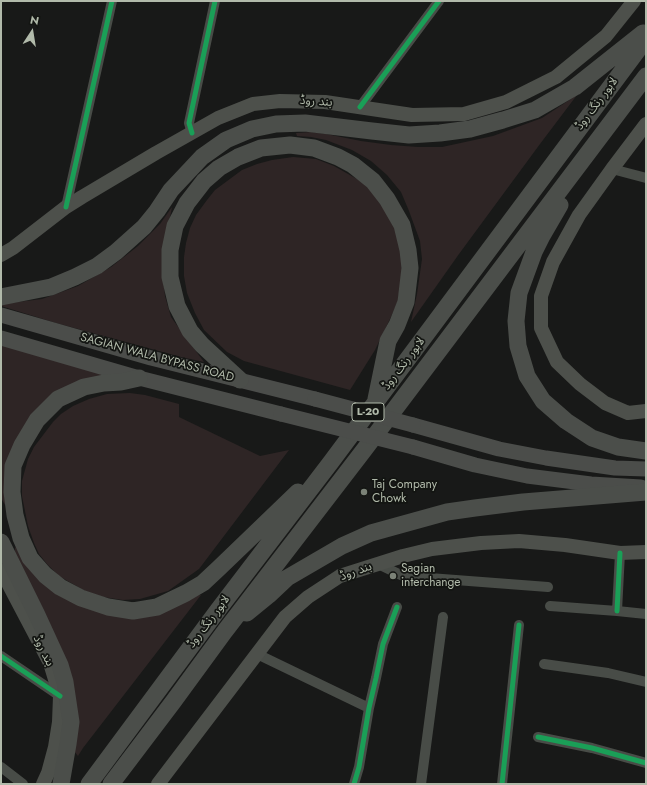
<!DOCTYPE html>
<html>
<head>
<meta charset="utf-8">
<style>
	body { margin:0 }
	#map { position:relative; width:647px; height:785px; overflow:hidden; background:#181918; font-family:Jost,sans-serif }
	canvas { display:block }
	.frame { position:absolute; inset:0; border:2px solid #b1baaa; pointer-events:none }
	.north { position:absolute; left:12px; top:12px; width:40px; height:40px; -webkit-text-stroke:3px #131512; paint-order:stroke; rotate:12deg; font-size:11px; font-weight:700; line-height:16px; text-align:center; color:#b1baaa }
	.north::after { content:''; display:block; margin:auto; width:14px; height:18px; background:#b1baaa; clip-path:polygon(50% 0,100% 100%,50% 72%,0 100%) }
</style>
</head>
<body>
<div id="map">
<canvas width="647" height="785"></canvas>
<div class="frame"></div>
<div class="north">N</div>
</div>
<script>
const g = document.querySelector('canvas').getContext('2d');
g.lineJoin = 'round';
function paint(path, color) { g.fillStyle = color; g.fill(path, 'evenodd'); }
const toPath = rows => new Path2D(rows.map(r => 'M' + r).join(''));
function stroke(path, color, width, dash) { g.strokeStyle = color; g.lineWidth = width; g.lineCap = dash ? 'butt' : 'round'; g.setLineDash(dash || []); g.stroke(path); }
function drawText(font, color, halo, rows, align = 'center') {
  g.font = font + ' Jost,"Noto Sans Arabic",sans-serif'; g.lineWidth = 3.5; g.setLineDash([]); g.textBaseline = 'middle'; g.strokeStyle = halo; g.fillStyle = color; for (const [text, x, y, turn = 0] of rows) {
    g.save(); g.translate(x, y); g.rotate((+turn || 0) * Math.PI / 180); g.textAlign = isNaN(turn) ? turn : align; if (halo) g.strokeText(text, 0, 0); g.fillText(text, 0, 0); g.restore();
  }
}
const green = toPath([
	[577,95,540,144,459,254,411,322,417,294,422,259,420,241,409,211,401,192,387,175,371,161,352,150,326,140,311,137,297,136,296,133,311,132,326,134,361,141,391,145,418,147,442,147,493,136,542,118],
	[293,157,316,159,334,166,364,183,374,193,394,225,404,261,398,301,390,319,375,350,350,390,244,361,227,352,204,330,195,313,187,293,184,276,184,257,186,243,190,228,196,215,207,200,215,190,242,170,257,164,272,160],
	[172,207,167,233,163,278,165,296,171,317,184,335,204,362,181,357,56,323,1,306,1,304,42,299,78,286,111,267,138,246,160,224],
	[1,338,139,378,104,383,37,420,12,492,5,505,1,498],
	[130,393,145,395,179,404,179,417,260,456,289,450,199,569,168,591,140,599,123,600,103,597,85,591,59,576,47,564,39,554,34,543,28,526,22,496,22,481,28,459,34,447,53,422,61,414,73,406,89,399,107,394],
	[15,547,30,558,45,575,108,607,178,597,201,595,83,748,78,756,68,744,15,571]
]);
const minor = toPath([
	[360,107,439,1],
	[192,133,189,123,215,1],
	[612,169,646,178],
	[66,207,112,1],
	[378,564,403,576,548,587],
	[550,606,617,611,646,614],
	[617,611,620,553],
	[257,654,369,708],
	[1,656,60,696],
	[544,664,608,673,646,682],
	[538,737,592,748,646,763],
	[1,767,23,784],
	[354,784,359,767,369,708,376,678,383,644,397,607],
	[421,784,443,617],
	[502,784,519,625]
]);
const secondary = toPath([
	[646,124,612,169,579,215,553,262,541,296,541,328,557,362,580,384,605,403,628,413,646,411],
	[1,255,13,248,66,207,82,197,156,153,218,118,253,104,280,101,325,102,412,115,464,114,506,102,556,77,606,36,634,1],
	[1,570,50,663,60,696,59,722,55,747,48,773,43,784],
	[158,784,285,617,308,597,340,576,403,556,432,549,481,543,519,541,565,545,620,553,646,552]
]);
const primary = toPath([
	[1,315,151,358,315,399],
	[1,338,139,378,281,414],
	[413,425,499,449,546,458,615,468,646,469],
	[413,447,475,465,527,476,591,484,641,487]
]);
const motorway = toPath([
	[560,205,542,236,534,252,519,293,516,321,518,346,527,376,543,401,566,421,592,438,618,447,646,451],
	[1,297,51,287,75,277,97,266,116,252,144,227,157,211,171,190,202,157,226,140,252,129,276,124,305,123,372,131,409,135,440,133,470,129,503,120,535,110,575,87,643,33],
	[139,378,121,382,104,383,84,387,58,399,37,420,22,445,13,466,12,492,15,515,21,538,30,558,45,575,60,587,81,598,108,607,133,611,157,607,186,593,203,583,219,568,298,492],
	[240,380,202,345,190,331,177,306,170,277,170,250,175,226,187,203,204,181,219,168,238,157,261,148,290,145,314,148,338,157,353,165,373,181,387,199,402,225,408,250,410,268,406,302,397,325,388,341,376,399],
	[1,542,37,615,60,665,65,682,71,722,68,744,61,784],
	[247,613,269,595,287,578,342,546,371,533,447,512,475,508,523,502,646,492],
	[89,784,218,610,331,462,646,39],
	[111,784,173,702,225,631,364,450,646,76]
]);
const primaryBridge = toPath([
	[315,399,413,425],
	[281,414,413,447]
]);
const cycleway = toPath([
	[360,107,439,1],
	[192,133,189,123,215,1],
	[66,207,112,1],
	[617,611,620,553],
	[1,656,60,696],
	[538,737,592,748,646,763],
	[354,784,359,767,369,708,376,678,383,644,397,607],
	[502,784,519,625]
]);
const markers = [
	[364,492,4,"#7b8277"],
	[393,576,4,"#7b8277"]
];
const shields = [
	[368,412,32]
];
const shieldNames = [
	["L-20",368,412]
];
const streetNames = [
	["بند روڈ",316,102,4],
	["لاہور رنگ روڈ",597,104,-53],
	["SAGIAN WALA BYPASS ROAD",157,358,15],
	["لاہور رنگ روڈ",404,364,-53],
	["بند روڈ",356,572,-20],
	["لاہور رنگ روڈ",209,622,-53],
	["بند روڈ",43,651,64]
];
const poiNames = [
	["Taj Company",372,485],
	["Chowk",372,499],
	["Sagian",401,569],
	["interchange",401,583]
];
paint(green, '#2e2525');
stroke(minor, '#484c47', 10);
stroke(secondary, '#4d504b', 14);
stroke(primary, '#4b4d4a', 15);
stroke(motorway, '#4b4e4a', 17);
stroke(primaryBridge, '#4b4d4a', 15);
stroke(cycleway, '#1a9f57', 5);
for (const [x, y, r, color] of markers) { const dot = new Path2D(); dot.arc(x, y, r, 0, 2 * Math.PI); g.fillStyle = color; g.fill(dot); stroke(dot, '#131512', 1.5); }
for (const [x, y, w] of shields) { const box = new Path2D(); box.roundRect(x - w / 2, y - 9, w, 18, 3); g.fillStyle = '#131512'; g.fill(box); stroke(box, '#b1baaa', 1); }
drawText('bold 11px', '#b1baaa', null, shieldNames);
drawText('12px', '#b1baaa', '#131512', streetNames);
drawText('12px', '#b1baaa', '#131512', poiNames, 'left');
</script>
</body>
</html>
